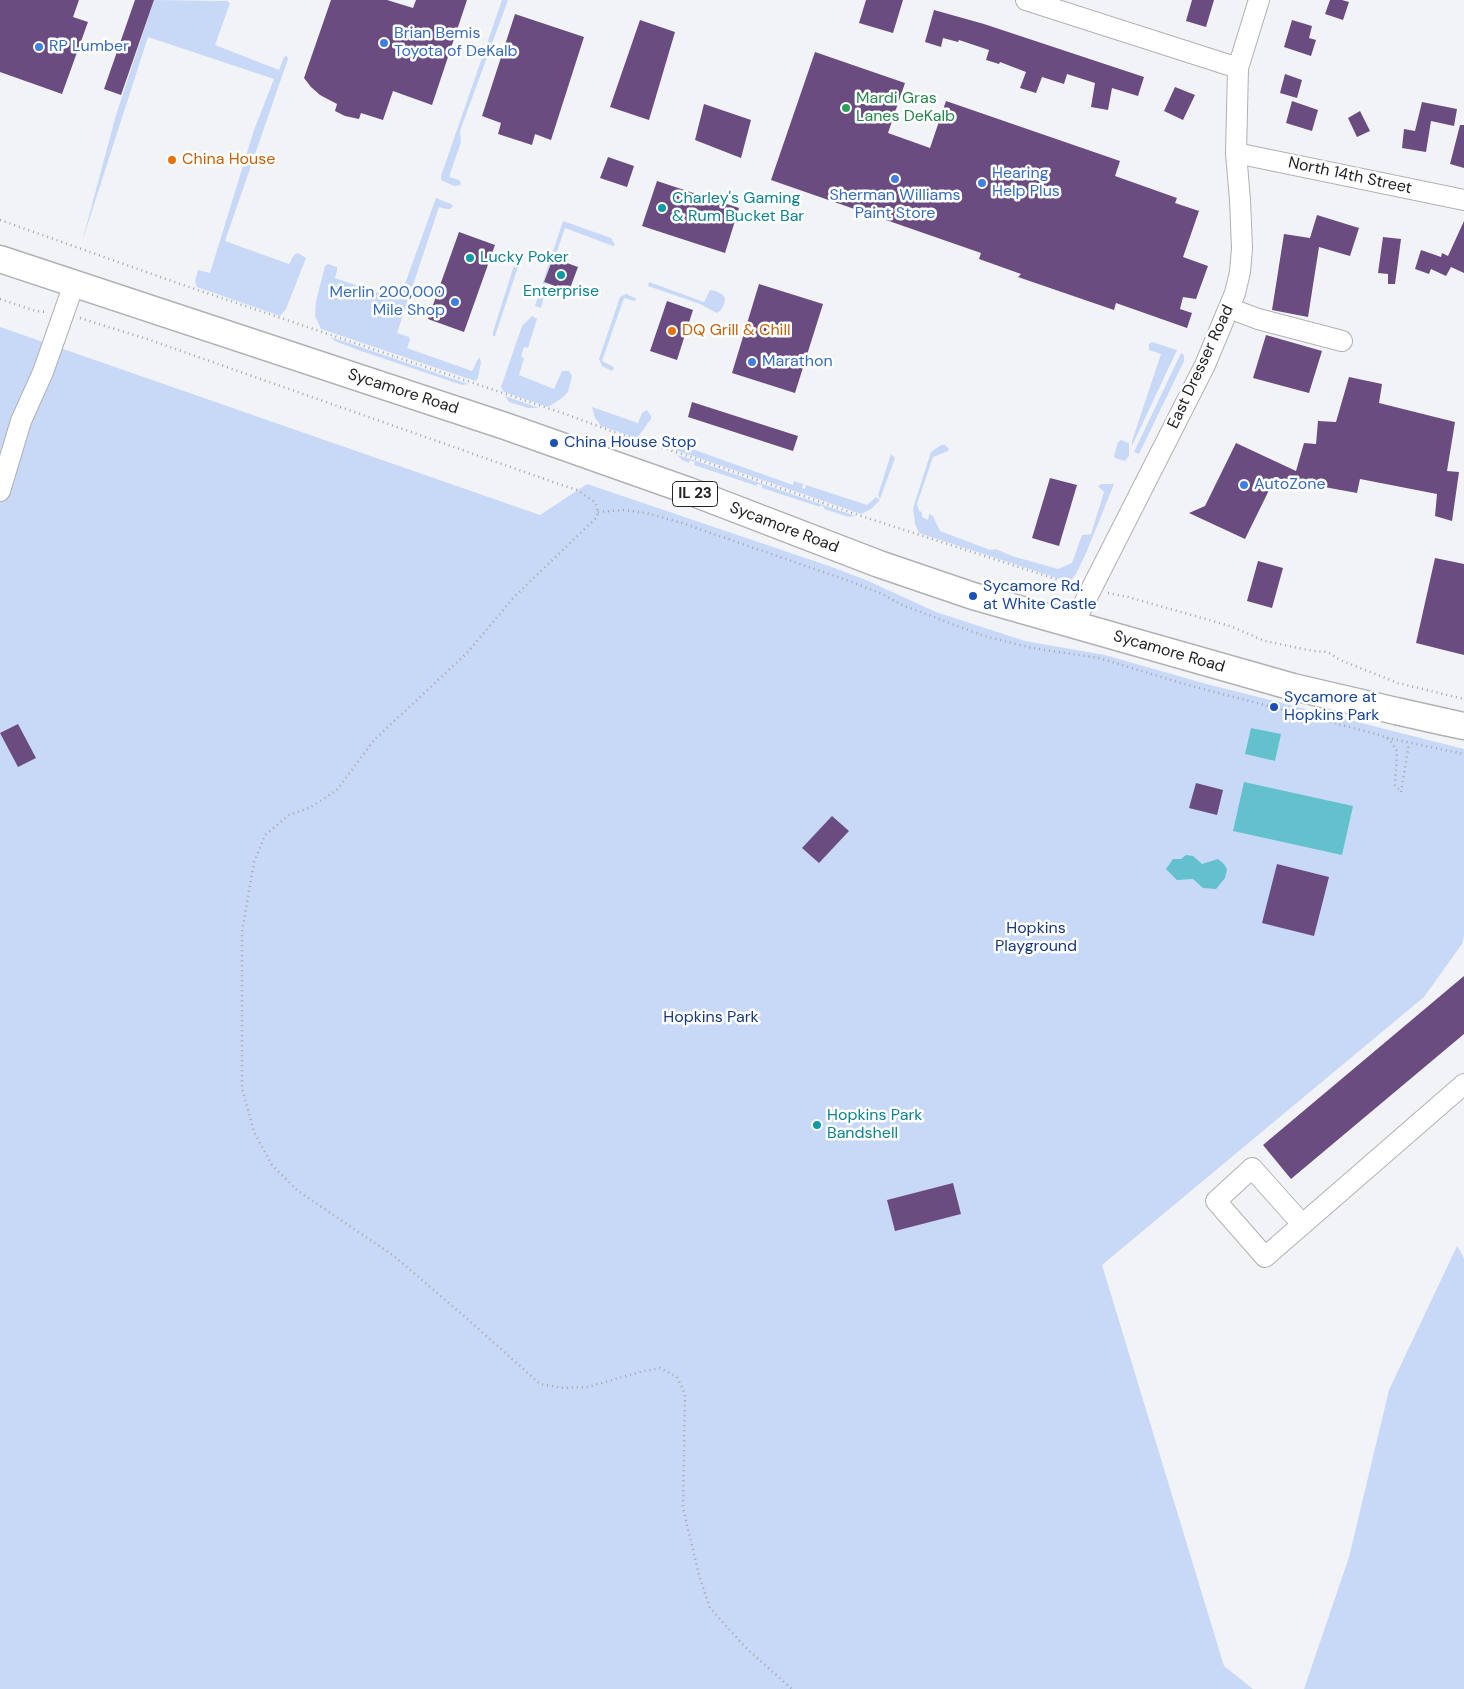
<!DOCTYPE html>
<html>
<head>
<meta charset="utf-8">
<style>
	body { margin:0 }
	canvas { display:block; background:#f2f3f6 }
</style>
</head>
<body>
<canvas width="1464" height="1689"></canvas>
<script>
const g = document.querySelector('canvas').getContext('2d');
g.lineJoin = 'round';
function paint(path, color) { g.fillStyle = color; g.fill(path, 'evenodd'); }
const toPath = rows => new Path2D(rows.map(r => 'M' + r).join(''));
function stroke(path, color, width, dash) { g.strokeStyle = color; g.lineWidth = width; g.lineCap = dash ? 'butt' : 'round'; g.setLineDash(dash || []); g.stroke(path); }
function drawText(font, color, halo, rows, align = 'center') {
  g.font = font + ' "DM Sans",sans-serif'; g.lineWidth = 5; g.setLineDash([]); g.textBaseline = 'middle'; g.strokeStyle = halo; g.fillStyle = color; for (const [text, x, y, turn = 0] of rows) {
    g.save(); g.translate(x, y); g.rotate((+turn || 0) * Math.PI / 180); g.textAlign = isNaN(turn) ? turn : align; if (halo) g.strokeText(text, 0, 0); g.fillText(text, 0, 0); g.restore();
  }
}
const green = toPath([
	[154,0,227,1,230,3,215,45,279,70,284,57,287,56,288,59,225,241,289,264,294,255,298,253,306,258,286,309,280,316,197,287,195,281,198,270,210,273,254,130,274,79,148,37,82,242,116,115],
	[502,0,508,0,460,131,461,142,449,177,459,180,461,183,460,185,454,186,441,180,441,176],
	[436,198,451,204,453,206,450,209,446,209,439,207,397,333,409,337,410,340,407,348,472,371,479,357,481,362,478,378,475,381,321,329,315,316,316,301,325,266,328,264,337,267,337,271,335,278,399,300],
	[563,221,611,238,615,245,613,246,565,228,555,257,553,257,544,282,547,284,541,308,535,306],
	[518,261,519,264,495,336,493,336,493,332,515,262],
	[649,282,704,302,710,290,715,291,722,294,725,298,724,304,721,310,717,313,700,304,648,286],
	[626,294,637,299,634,301,624,298,602,361,612,366,614,368,612,371,602,366,599,359,620,297],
	[532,316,537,319,528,348,524,347,521,357,524,358,519,375,554,389,562,371,569,371,572,376,568,392,562,398,548,407,504,392,501,387,522,326],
	[0,327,540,515,587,484,829,566,866,580,936,612,1025,641,1105,655,1203,683,1464,749,1464,936,1462,944,1424,997,1102,1265,1224,1666,1253,1689,0,1689],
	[330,337,346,342,468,384,462,385,358,350,335,341],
	[1152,342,1177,350,1132,446,1132,441,1161,354,1149,350,1149,344],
	[1181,353,1184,355,1184,361,1139,454,1134,452],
	[505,396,539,408,528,408,509,402],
	[592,407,638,423,642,413,647,410,651,416,651,419,637,438,601,426,595,418],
	[1121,440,1129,443,1129,456,1125,461,1115,458,1114,456,1118,442],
	[678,444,793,485,794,481,803,484,802,488,805,489,806,485,867,505,876,497,880,500,871,509,861,514,675,450,675,447],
	[941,445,945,445,949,449,948,451,933,457,917,504,919,511,922,512,922,517,928,520,929,514,933,516,940,531,990,550,996,549,1012,556,1058,569,1072,563,1082,535,1091,534,1104,492,1098,486,1101,484,1114,484,1087,551,1076,574,1072,579,1068,579,1066,581,919,533,915,524,913,508,931,452],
	[891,454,895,458,880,499,878,495],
	[677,455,691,459,855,516,849,517,824,509,824,507,820,505,820,507,762,488,762,485,757,484,757,486,694,465,695,462,690,460,689,463,682,460],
	[1457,1246,1464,1258,1464,1689,1304,1689,1349,1557,1389,1390]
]);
const water = toPath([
	[1251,728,1281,734,1275,761,1245,754],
	[1244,782,1353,806,1342,855,1233,831],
	[1186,855,1193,856,1202,864,1218,859,1224,864,1227,869,1225,878,1216,889,1203,888,1193,879,1177,880,1166,869,1173,859,1181,859]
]);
const building = toPath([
	[0,0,79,0,73,17,88,22,62,94,0,72],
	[135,0,154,0,121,95,104,89],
	[331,0,387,0,413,8,416,0,467,0,432,105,393,91,383,120,361,113,359,119,345,116,335,111,337,104,320,95,311,87,304,78],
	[866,0,903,0,893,33,859,23],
	[1192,0,1214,0,1206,27,1186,21],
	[1330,0,1342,0,1349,2,1343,20,1325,14],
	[934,10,984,24,1144,77,1138,96,1112,88,1108,110,1091,107,1095,83,1067,74,1064,84,1042,77,1036,93,1020,88,1026,72,1000,62,999,64,986,60,989,50,959,40,958,42,943,38,941,47,925,42],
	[515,14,584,37,551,140,535,134,532,145,498,134,501,123,482,116],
	[640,20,675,32,649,120,610,107],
	[1292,20,1312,26,1309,38,1316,40,1311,56,1284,47],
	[815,52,905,83,888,133,930,148,946,101,1120,161,1115,176,1177,198,1175,203,1199,211,1183,257,1208,266,1196,299,1183,297,1180,309,1192,313,1187,328,1116,303,1114,310,1018,277,1021,274,979,259,981,253,771,180],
	[1285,74,1302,80,1297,98,1280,93],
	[1175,87,1195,95,1183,120,1164,111],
	[1292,101,1318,110,1312,131,1286,123],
	[1422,102,1457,109,1454,126,1431,121,1426,152,1402,148,1404,129,1415,131],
	[704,104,751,120,741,158,695,140],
	[1360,111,1370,131,1357,137,1348,118],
	[1460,125,1464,125,1464,168,1450,164],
	[608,157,634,166,627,187,600,178],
	[657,181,739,208,725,253,642,226],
	[1317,215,1359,228,1350,256,1319,247,1308,317,1272,310,1284,234,1310,238],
	[1464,221,1464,273,1451,267,1446,276,1431,269,1429,274,1415,269,1421,250,1441,257,1442,253,1448,256],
	[459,232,495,245,464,332,428,319],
	[1383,237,1401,239,1395,284,1388,284,1388,274,1378,273],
	[553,258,578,267,569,291,544,282],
	[759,284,823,304,795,393,732,373],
	[667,301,693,310,677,360,650,351],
	[1266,335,1322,351,1309,393,1253,378],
	[1349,377,1382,384,1379,403,1455,422,1447,471,1459,472,1452,521,1435,516,1437,494,1360,479,1357,493,1275,478,1245,539,1189,513,1205,506,1236,443,1296,471,1304,443,1316,444,1318,421,1336,422],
	[692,402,798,436,793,451,688,417],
	[1050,478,1077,485,1059,546,1032,538],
	[1435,558,1464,564,1464,655,1416,643],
	[1258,561,1283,568,1272,608,1247,601],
	[18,724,36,758,18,767,0,733],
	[1196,783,1223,790,1217,815,1189,808],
	[832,816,849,831,819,863,802,848],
	[1277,864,1329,877,1314,936,1262,923],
	[1464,976,1464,1034,1291,1179,1263,1145],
	[953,1183,961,1214,895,1231,887,1200]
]);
const path = toPath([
	[0,220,180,284,571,416,611,431,694,458,855,514,1074,585],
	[0,299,36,311,47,312],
	[80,318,147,339,556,483,577,490,595,502,598,512,596,518,514,597,467,653,374,740,337,790,311,807,289,815,265,835,254,862,242,932,242,1088,254,1132,272,1165,298,1191,394,1256,464,1316,540,1384,563,1388,588,1387,640,1372,660,1368,677,1377,685,1394,683,1508,700,1579,710,1608,746,1648,792,1689],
	[598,512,624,510,646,513,682,523,852,582,882,594,902,605,984,636,1032,648,1099,658,1184,684,1380,735,1389,739,1397,751,1395,785,1401,792],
	[1108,593,1128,597,1230,626,1265,641,1313,651,1328,652,1340,660,1398,683,1464,699],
	[1387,738,1464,754],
	[1401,792,1409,743]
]);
const minor = toPath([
	[1026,0,1238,68],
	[1236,153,1464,200],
	[1229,308,1258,319,1342,341],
	[0,491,21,421,43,372,74,284],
	[1073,625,1205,365,1235,293,1240,272,1242,248,1240,200,1236,153,1238,68,1259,0],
	[1302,1224,1252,1168,1216,1201,1265,1257,1464,1084]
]);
const major = toPath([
	[0,259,505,426,689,491,879,564,973,596,1293,687,1396,711],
	[1445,722,1464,726]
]);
const majorBridge = toPath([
	[1396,711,1445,722]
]);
const markers = [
	[384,43,5,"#3f7fe0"],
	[39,47,5,"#3f7fe0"],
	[846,108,5,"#2e9e5b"],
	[172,160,5,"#e8710a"],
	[895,179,5,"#3f7fe0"],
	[982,183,5,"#3f7fe0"],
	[662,208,5,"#0f9aa8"],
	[470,258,5,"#0f9aa8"],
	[561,275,5,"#0f9aa8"],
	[455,302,5,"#3f7fe0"],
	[672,331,5,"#e8710a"],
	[752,362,5,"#3f7fe0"],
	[554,443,5,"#1a4fb4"],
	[1244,485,5,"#3f7fe0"],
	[973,596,5,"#1a4fb4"],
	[1274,707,5,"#1a4fb4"],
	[817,1125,5,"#0f9aa8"]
];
const shields = [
	[695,494,45]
];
const shieldNames = [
	["IL 23",695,494]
];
const shopNames = [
	["Brian Bemis",394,34],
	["Toyota of DeKalb",394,52],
	["RP Lumber",49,47],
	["Hearing",992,174],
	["Help Plus",992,192],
	["Sherman Williams",895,196,"center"],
	["Paint Store",895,214,"center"],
	["Merlin 200,000",445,293,"right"],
	["Mile Shop",445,311,"right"],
	["Marathon",762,362],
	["AutoZone",1254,485]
];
const leisureNames = [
	["Mardi Gras",856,99],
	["Lanes DeKalb",856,117]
];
const foodNames = [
	["China House",182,160],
	["DQ Grill & Chill",682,331]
];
const streetNames = [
	["North 14th Street",1350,176,12],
	["East Dresser Road",1201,367,-65],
	["Sycamore Road",403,392,18],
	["Sycamore Road",784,528,21],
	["Sycamore Road",1169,652,16]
];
const cultureNames = [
	["Charley's Gaming",672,199],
	["& Rum Bucket Bar",672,217],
	["Lucky Poker",480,258],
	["Enterprise",561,292,"center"],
	["Hopkins Park",827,1116],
	["Bandshell",827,1134]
];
const transitNames = [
	["China House Stop",564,443],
	["Sycamore Rd.",983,587],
	["at White Castle",983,605],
	["Sycamore at",1284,698],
	["Hopkins Park",1284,716]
];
const parkNames = [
	["Hopkins",1036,929],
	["Playground",1036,947],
	["Hopkins Park",711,1018]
];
paint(green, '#c8d9f8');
paint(water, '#62c1cd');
paint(building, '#6b4c81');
stroke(minor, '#b0b1b4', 22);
stroke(major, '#b0b1b4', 29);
stroke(path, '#a4a5a7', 2.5, [1, 4]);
stroke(minor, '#fff', 20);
stroke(major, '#fff', 26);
stroke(majorBridge, '#b0b1b4', 29, []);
stroke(majorBridge, '#fff', 26);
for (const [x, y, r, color] of markers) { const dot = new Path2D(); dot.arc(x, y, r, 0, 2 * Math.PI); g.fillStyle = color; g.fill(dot); stroke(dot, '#fff', 2); }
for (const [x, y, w] of shields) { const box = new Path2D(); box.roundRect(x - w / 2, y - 12.5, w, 25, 4); g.fillStyle = '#fff'; g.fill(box); stroke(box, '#222324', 1); }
drawText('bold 15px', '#222324', null, shieldNames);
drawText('16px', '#366cbe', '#fff', shopNames, 'left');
drawText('16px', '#27864d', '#fff', leisureNames, 'left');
drawText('16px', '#c56008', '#fff', foodNames, 'left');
drawText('16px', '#222324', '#fff', streetNames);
drawText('16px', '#0d838f', '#fff', cultureNames, 'left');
drawText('16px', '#164399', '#fff', transitNames, 'left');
drawText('16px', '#17387c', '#fff', parkNames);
</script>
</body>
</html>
